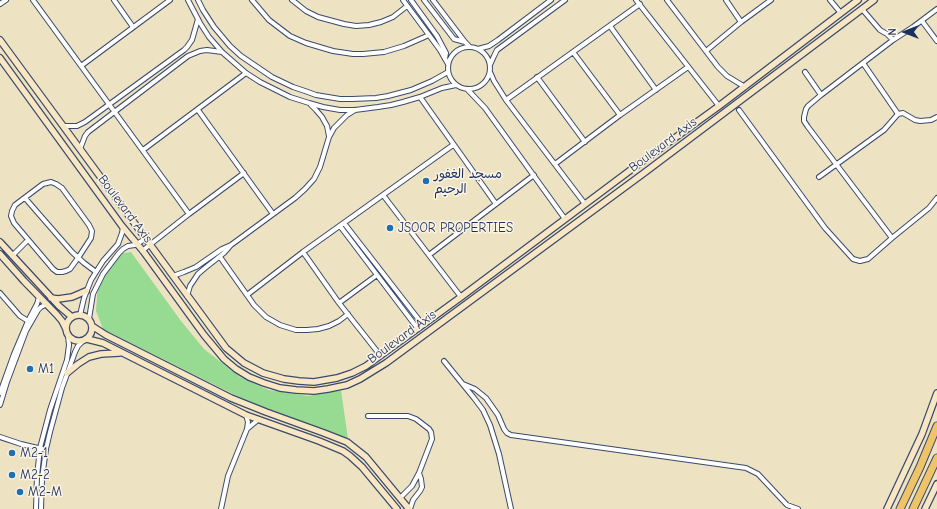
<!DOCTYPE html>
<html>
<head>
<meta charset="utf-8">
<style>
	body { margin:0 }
	#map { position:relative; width:937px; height:509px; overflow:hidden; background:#ede2c1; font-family:"Comic Neue",sans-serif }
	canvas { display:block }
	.north { position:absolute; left:885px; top:12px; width:40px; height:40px; -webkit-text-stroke:3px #fcf5e5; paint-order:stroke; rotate:270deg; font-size:11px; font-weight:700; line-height:16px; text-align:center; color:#1b2f5e }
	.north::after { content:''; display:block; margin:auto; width:14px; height:18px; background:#1b2f5e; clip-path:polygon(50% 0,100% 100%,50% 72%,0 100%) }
</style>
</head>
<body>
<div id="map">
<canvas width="937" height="509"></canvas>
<div class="north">N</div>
</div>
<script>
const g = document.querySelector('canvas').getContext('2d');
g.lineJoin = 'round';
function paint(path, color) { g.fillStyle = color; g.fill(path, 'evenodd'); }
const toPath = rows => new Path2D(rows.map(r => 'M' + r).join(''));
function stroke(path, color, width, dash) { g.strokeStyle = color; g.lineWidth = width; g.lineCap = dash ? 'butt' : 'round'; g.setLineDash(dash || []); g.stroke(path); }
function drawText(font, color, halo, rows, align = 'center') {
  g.font = font + ' "Comic Neue","Playpen Sans Arabic",sans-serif'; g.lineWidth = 3; g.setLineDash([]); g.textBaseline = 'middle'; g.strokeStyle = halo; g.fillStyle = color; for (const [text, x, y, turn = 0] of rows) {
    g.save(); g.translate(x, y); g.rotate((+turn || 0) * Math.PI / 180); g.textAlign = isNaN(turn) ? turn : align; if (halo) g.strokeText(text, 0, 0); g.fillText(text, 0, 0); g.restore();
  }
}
const green = toPath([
	[131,252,181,321,204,349,240,377,269,390,308,396,341,390,348,439,275,415,103,329,96,311,98,283,116,254]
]);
const street = toPath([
	[33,0,189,214],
	[114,0,133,27],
	[188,0,200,23,209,37,222,52,246,73,260,82,290,97,309,103,323,107,340,110,355,110,378,107,391,105,403,102,420,97,442,88,456,85],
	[198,0,203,10,214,27,230,46,241,56,272,77,293,87,305,91,316,95,340,99,352,99,376,98,388,96,411,90,432,81,448,72],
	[252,0,269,20,290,36,306,43,333,51,353,54,363,54,384,52,404,46,429,35],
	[292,0,306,11,318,17,344,24,356,26,369,25,381,22,393,17,407,6],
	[403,0,429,35,440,50,448,64],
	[411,0,437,36,446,53,445,59],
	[424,0,454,39,465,42],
	[433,0,465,42,470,47],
	[636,0,719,106],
	[667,0,718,67,727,76,745,87],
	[726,0,741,22],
	[830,0,840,12],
	[0,4,6,0],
	[862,9,880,30,887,34,893,40],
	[937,9,913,27,893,40,821,95,808,106,806,109,804,117,804,121,808,127,892,238,929,208,937,198],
	[922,21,937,41],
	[610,26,656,90],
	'448 68a21 21 0 1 1 42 0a21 21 0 1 1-42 0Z',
	[478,49,489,46,498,40,551,0],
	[706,51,741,22,771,0],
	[573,52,620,115],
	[863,63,898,114],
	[490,65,494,56,497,50,565,0],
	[81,66,170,0],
	[490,72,494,81,506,100,585,204],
	[805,72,821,95],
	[537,77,585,142],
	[467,89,485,108,565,219],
	[420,97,496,204],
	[506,100,640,4],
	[311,105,316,110,322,117,327,126,329,136],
	[198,110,273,214],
	[739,110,825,228,853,259,860,261,868,259,892,238],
	[63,126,77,126,85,122,184,50,187,47,192,40,198,19],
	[80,149,85,136,88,132,188,56,200,51,207,50,222,52],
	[143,150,246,73],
	[555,164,620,115,688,67],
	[819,177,884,130,898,114,903,113,915,120,920,121,931,120,937,117],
	[51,182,56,184,62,188,89,225,92,231,91,238,78,258,70,269,66,271,62,272,57,272,53,269,14,223,11,216,12,211,15,205,43,184,51,182],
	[383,195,461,297],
	[25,198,72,252,84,263,96,272],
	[344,223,423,325],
	[340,226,418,329],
	[142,251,189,214,244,173],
	[303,252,339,303,380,355],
	[429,255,534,175],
	[12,256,28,240],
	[220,257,254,305,266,317,280,325,296,330,307,330,318,329,329,326,339,321,348,314],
	[173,276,184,272,196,267,222,249,231,245,295,198,305,189,314,179,320,167,329,137,334,128,347,115,355,110],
	[0,293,20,316,28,321],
	[247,295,303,252,453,145],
	[187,296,190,286,198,274,205,268,224,253,230,246],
	[339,303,377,275],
	[80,315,84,298,91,280,103,261,118,244,122,233,123,227],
	[89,319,93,294,103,274,119,253,123,249,128,246,135,245,145,239],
	[444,361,474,398,483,410,490,425,499,454,511,509],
	[463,384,475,389,486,398,498,415,504,429,507,433,511,435,746,468,758,474,787,505,798,509],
	[0,393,14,354,28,321,37,304,39,297],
	[0,405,7,382,26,331,38,310,41,307,47,304],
	[368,416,408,416,416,419,429,429,431,432,432,439,419,473,412,486,400,498],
	[247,429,259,419],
	[0,437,21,444,42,449],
	[36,509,37,476,40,448,50,410,67,360,69,345,68,336],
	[41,509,42,478,46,449,50,432,62,388,75,352,78,346,83,341],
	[221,509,228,476,247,429,248,422,246,415],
	[410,509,413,500,420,491,422,487,421,479,419,473]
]);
const secondary = toPath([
	[0,40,226,348,244,363,263,373,284,379,299,381,314,382,337,378,352,373,366,366,461,297,636,166,719,106,858,0],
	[0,58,122,226,143,251,204,335,224,359,236,369,249,377,264,383,280,388,296,390,314,391,328,389,347,385,360,379,386,363,644,173,874,0],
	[0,242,59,306,72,317],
	[0,254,24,281,57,315,62,321,66,329],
	[51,298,58,299,72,297,86,291],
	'66 328a13 13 0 1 1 26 0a13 13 0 1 1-26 0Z',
	[92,326,106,335,231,398,266,412,324,433,347,442,366,457,409,509],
	[87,339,103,343,246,415,319,441,343,451,350,456,362,467,397,509],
	[67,373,78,364,89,357,101,354,119,353],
	[887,509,922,434,937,393],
	[925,509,937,484]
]);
const highway = toPath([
	[900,509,920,467,937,426],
	[913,509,937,458]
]);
const markers = [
	[426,181,4,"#1f6fb2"],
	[390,228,4,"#1f6fb2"],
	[30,369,4,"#1f6fb2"],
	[12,453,4,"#1f6fb2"],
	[12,475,4,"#1f6fb2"],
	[20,492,4,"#1f6fb2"]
];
const streetNames = [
	["Boulevard Axis",663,145,-37],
	["Boulevard Axis",125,209,53],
	["Boulevard Axis",402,337,-36]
];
const poiNames = [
	["مسجد الغفور",434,174],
	["الرحيم",434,189],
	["JSOOR PROPERTIES",398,228],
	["M1",38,369],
	["M2-1",20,453],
	["M2-2",20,475],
	["M2-M",28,492]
];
paint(green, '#97da92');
stroke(street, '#3a4a6d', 6);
stroke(secondary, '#3a4a6d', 8);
stroke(highway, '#3a4a6d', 9);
stroke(street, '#fff', 4);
stroke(secondary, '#f9e7c3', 5.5);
stroke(highway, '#efc469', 7);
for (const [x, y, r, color] of markers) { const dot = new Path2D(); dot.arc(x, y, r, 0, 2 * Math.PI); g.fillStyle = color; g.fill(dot); stroke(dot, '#fcf5e5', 1.5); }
drawText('13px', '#1b2f5e', '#fcf5e5', streetNames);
drawText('13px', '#1b2f5e', '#fcf5e5', poiNames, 'left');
</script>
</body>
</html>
